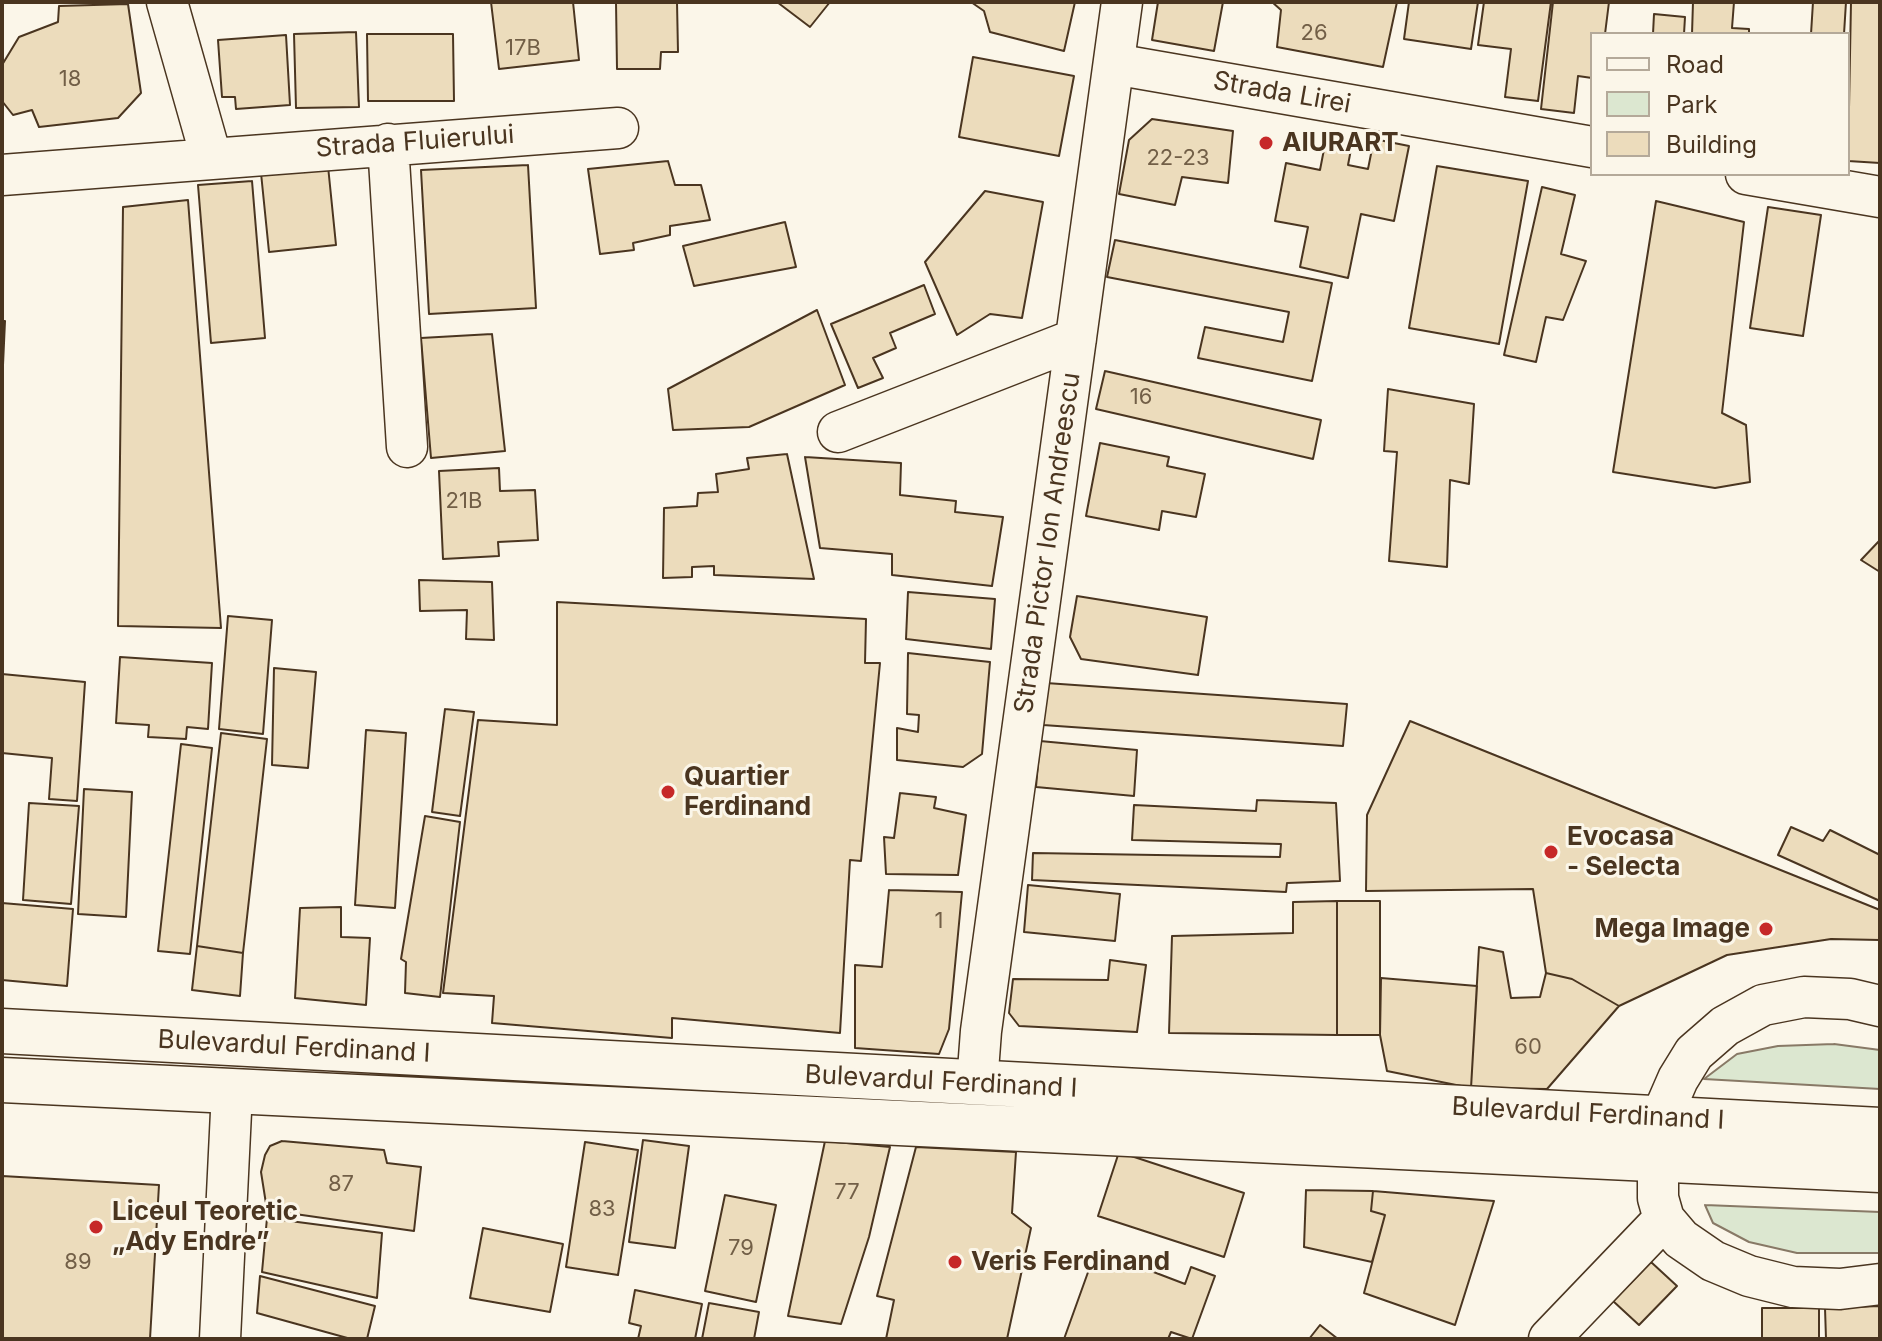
<!DOCTYPE html>
<html>
<head>
<meta charset="utf-8">
<style>
	body { margin:0 }
	#map { position:relative; width:1882px; height:1341px; overflow:hidden; background:#fbf6e9; font-family:Inter,sans-serif }
	canvas { display:block }
	.frame { position:absolute; inset:0; border:4px solid #4a3520; pointer-events:none }
	.legend { position:absolute; left:1590px; top:32px; width:260px; height:144px; box-sizing:border-box; background:#fbf6e9; border:2px solid #b4a999; margin:0; padding:10px 14px; list-style:none; font-size:24px; color:#4a3520 }
	.legend li { display:flex; align-items:center; gap:16px; height:40px }
	.legend b { width:40px; border:2px solid #b4a999 }
</style>
</head>
<body>
<div id="map">
<canvas width="1882" height="1341"></canvas>
<div class="frame"></div>
<ul class="legend">
<li><b style="height:10px;background:#fbf6e9"></b>Road</li>
<li><b style="height:22px;background:#dce7d0"></b>Park</li>
<li><b style="height:22px;background:#ecdcbc"></b>Building</li>
</ul>
</div>
<script>
const g = document.querySelector('canvas').getContext('2d');
g.lineJoin = 'round';
function paint(path, color) { g.fillStyle = color; g.fill(path, 'evenodd'); }
const toPath = rows => new Path2D(rows.map(r => 'M' + r).join(''));
function stroke(path, color, width, dash) { g.strokeStyle = color; g.lineWidth = width; g.lineCap = dash ? 'butt' : 'round'; g.setLineDash(dash || []); g.stroke(path); }
function drawText(font, color, halo, rows, align = 'center') {
  g.font = font + ' Inter,sans-serif'; g.lineWidth = 6; g.setLineDash([]); g.textBaseline = 'middle'; g.strokeStyle = halo; g.fillStyle = color; for (const [text, x, y, turn = 0] of rows) {
    g.save(); g.translate(x, y); g.rotate((+turn || 0) * Math.PI / 180); g.textAlign = isNaN(turn) ? turn : align; if (halo) g.strokeText(text, 0, 0); g.fillText(text, 0, 0); g.restore();
  }
}
const green = toPath([
	[1834,1044,1880,1050,1880,1089,1704,1079,1737,1054,1778,1046,1834,1044],
	[1705,1205,1880,1212,1880,1253,1797,1253,1749,1242,1713,1223,1705,1205]
]);
const building = toPath([
	[491,2,573,2,579,60,499,69,491,2],
	[616,2,677,2,678,52,661,52,660,69,617,69,616,2],
	[777,2,830,2,810,27,777,2],
	[971,2,1075,2,1064,51,990,32,984,11,971,2],
	[1158,2,1223,2,1214,51,1152,40,1158,2],
	[1272,2,1397,2,1383,67,1277,47,1281,10,1272,2],
	[1409,2,1478,2,1471,49,1404,39,1409,2],
	[1484,2,1551,2,1538,101,1505,97,1511,49,1478,45,1484,2],
	[1553,2,1609,2,1605,34,1592,34,1592,78,1578,76,1574,113,1541,109,1553,2],
	[1693,2,1734,2,1732,28,1749,29,1749,34,1692,34,1693,2],
	[1813,2,1846,2,1844,34,1811,34,1813,2],
	[1851,2,1880,2,1880,163,1848,161,1851,2],
	[128,4,141,93,118,118,39,127,32,110,13,115,2,101,2,65,19,37,58,22,59,6,128,4],
	[1654,14,1685,17,1684,34,1653,34,1654,14],
	[356,32,359,107,296,108,294,34,356,32],
	[367,34,453,34,454,101,368,101,367,34],
	[286,35,290,105,236,109,235,97,222,97,218,40,286,35],
	[973,57,1074,76,1059,156,959,137,973,57],
	[1152,119,1233,131,1228,183,1182,177,1175,205,1119,194,1129,140,1152,119],
	[1326,139,1352,144,1348,165,1368,169,1374,139,1409,146,1394,221,1361,214,1348,278,1300,267,1308,227,1275,221,1286,163,1320,170,1326,139],
	[668,161,675,185,701,185,710,220,670,226,670,235,633,243,634,250,600,254,588,169,668,161],
	[528,165,536,308,429,314,421,170,528,165],
	[328,166,336,245,269,252,261,173,328,166],
	[1437,166,1528,181,1499,344,1409,328,1437,166],
	[252,181,265,338,211,343,198,185,252,181],
	[1542,187,1575,195,1561,254,1586,261,1563,320,1546,317,1536,362,1504,355,1542,187],
	[985,191,1043,202,1022,318,990,314,957,335,925,262,985,191],
	[188,200,221,628,118,626,123,207,188,200],
	[1656,201,1744,222,1722,413,1746,425,1750,482,1715,488,1613,472,1656,201],
	[1768,207,1821,215,1803,336,1750,328,1768,207],
	[785,222,796,267,694,286,683,246,785,222],
	[1115,240,1332,283,1312,381,1198,358,1205,327,1283,342,1289,312,1107,277,1115,240],
	[924,285,935,314,890,333,896,348,873,358,883,378,858,388,831,324,924,285],
	[817,310,845,385,749,427,673,430,668,389,817,310],
	[2,321,5,321,2,387,2,321],
	[492,334,505,451,431,458,421,338,492,334],
	[1105,371,1321,420,1313,459,1096,409,1105,371],
	[1388,389,1474,404,1469,484,1450,480,1447,567,1389,561,1397,452,1384,451,1388,389],
	[1100,443,1169,457,1167,466,1205,474,1196,517,1162,511,1159,530,1086,516,1100,443],
	[787,454,814,579,714,575,714,566,692,567,692,577,663,578,664,508,697,506,698,493,718,492,716,474,749,469,747,458,787,454],
	[805,457,901,463,900,495,956,501,955,512,1003,517,992,586,892,575,892,554,820,548,805,457],
	[499,468,500,491,535,490,538,540,498,542,499,556,443,559,439,471,499,468],
	[1880,540,1880,572,1861,560,1880,540],
	[419,580,492,582,494,640,466,639,467,610,420,611,419,580],
	[908,592,995,599,991,649,906,639,908,592],
	[1077,596,1207,617,1198,675,1081,659,1070,637,1077,596],
	[557,602,866,619,865,663,880,663,861,861,850,860,840,1033,672,1018,672,1038,492,1023,494,996,443,993,478,720,557,725,557,602],
	[228,616,272,620,263,734,219,729,228,616],
	[908,653,990,662,982,754,963,767,897,760,897,728,918,732,919,715,907,714,908,653],
	[120,657,212,663,208,729,187,727,186,739,148,737,149,725,116,723,120,657],
	[274,668,316,672,308,768,272,765,274,668],
	[2,674,85,682,77,801,49,799,52,758,2,753,2,674],
	[1046,683,1347,704,1343,746,1043,725,1046,683],
	[445,709,474,712,460,816,432,812,445,709],
	[1410,721,1880,910,1880,940,1831,939,1727,955,1619,1006,1572,979,1546,973,1533,889,1366,891,1367,815,1410,721],
	[366,730,406,733,395,908,355,905,366,730],
	[221,733,267,739,243,953,197,946,221,733],
	[1040,741,1137,750,1134,796,1036,787,1040,741],
	[181,744,212,748,190,954,158,951,181,744],
	[84,789,132,792,126,917,78,914,84,789],
	[900,793,936,797,934,808,966,815,958,875,886,874,884,837,894,838,900,793],
	[1257,800,1336,803,1340,881,1287,883,1286,892,1032,880,1033,853,1280,857,1281,844,1132,840,1134,805,1256,811,1257,800],
	[29,803,79,806,71,904,23,900,29,803],
	[425,816,460,822,440,997,405,993,406,962,401,959,425,816],
	[1791,827,1823,841,1830,830,1880,855,1880,901,1778,855,1791,827],
	[1028,885,1120,894,1115,941,1024,932,1028,885],
	[889,890,962,892,949,1029,939,1054,855,1048,855,965,882,967,889,890],
	[1337,901,1337,1035,1169,1033,1172,936,1293,933,1293,902,1337,901],
	[1337,901,1380,901,1380,1035,1337,1035,1337,901],
	[2,903,73,909,67,986,2,980,2,903],
	[341,907,341,937,370,938,366,1005,295,998,300,908,341,907],
	[197,946,243,953,240,996,192,990,197,946],
	[1479,947,1503,952,1511,998,1540,997,1546,973,1572,979,1619,1006,1547,1089,1471,1088,1479,947],
	[1110,960,1146,965,1137,1032,1019,1026,1009,1013,1013,979,1108,980,1110,960],
	[1381,978,1477,986,1471,1088,1387,1071,1380,1035,1381,978],
	[643,1140,689,1146,675,1248,629,1242,643,1140],
	[282,1141,384,1150,387,1163,421,1167,414,1231,267,1210,261,1172,265,1155,270,1146,282,1141],
	[825,1141,890,1147,869,1237,841,1324,788,1316,825,1141],
	[585,1142,638,1150,618,1275,566,1267,585,1142],
	[916,1147,1016,1152,1012,1213,1031,1228,1007,1339,886,1339,894,1300,877,1296,916,1147],
	[1119,1152,1244,1193,1224,1257,1098,1216,1119,1152],
	[2,1176,159,1185,150,1339,2,1339,2,1176],
	[1306,1190,1373,1191,1371,1211,1385,1215,1372,1262,1304,1247,1306,1190],
	[1373,1191,1494,1201,1455,1325,1364,1293,1385,1215,1371,1211,1373,1191],
	[725,1195,776,1205,756,1302,705,1291,725,1195],
	[267,1218,382,1233,377,1298,262,1272,267,1218],
	[483,1228,563,1244,550,1312,470,1298,483,1228],
	[1096,1250,1185,1284,1191,1267,1215,1276,1192,1339,1171,1332,1168,1339,1064,1339,1096,1250],
	[1651,1262,1677,1286,1639,1325,1613,1301,1651,1262],
	[260,1276,375,1306,367,1339,351,1339,257,1313,260,1276],
	[635,1290,702,1304,695,1339,638,1339,641,1326,629,1323,635,1290],
	[709,1303,759,1312,754,1339,702,1339,709,1303],
	[1880,1306,1880,1339,1826,1339,1825,1308,1880,1306],
	[1762,1308,1819,1308,1819,1339,1762,1339,1762,1308],
	[1320,1325,1338,1339,1309,1339,1320,1325]
]);
const street = toPath([
	[167,2,211,157],
	[1114,64,1592,147],
	[388,144,407,447],
	[1746,174,1880,197],
	[2,175,618,128],
	[838,432,1076,339],
	[977,1084,981,1031,1122,2],
	[1661,1118,1678,1079,1694,1053,1725,1026,1763,1005,1804,997,1850,999,1880,1006],
	[1658,1159,1658,1198,1664,1219,1681,1239,1713,1261,1749,1276,1793,1287,1840,1289,1880,1284],
	[220,1339,232,1091],
	[1549,1339,1664,1219]
]);
const primary = toPath([
	[2,1031,1880,1130],
	[2,1080,1880,1170]
]);
const markers = [
	[1266,143,8,"#c62828"],
	[668,792,8,"#c62828"],
	[1551,852,8,"#c62828"],
	[1766,929,8,"#c62828"],
	[96,1227,8,"#c62828"],
	[955,1262,8,"#c62828"]
];
const numberNames = [
	["26",1314,33],
	["17B",523,48],
	["18",70,79],
	["22-23",1178,158],
	["16",1141,397],
	["21B",464,501],
	["1",939,921],
	["60",1528,1047],
	["87",341,1184],
	["77",847,1192],
	["83",602,1209],
	["79",741,1248],
	["89",78,1262]
];
const streetNames = [
	["Strada Lirei",1282,93,10],
	["Strada Fluierului",415,142,-4],
	["Strada Pictor Ion Andreescu",1048,543,-82],
	["Bulevardul Ferdinand I",294,1047,3],
	["Bulevardul Ferdinand I",941,1082,3],
	["Bulevardul Ferdinand I",1588,1114,3]
];
const poiNames = [
	["AIURART",1282,143],
	["Quartier",684,777],
	["Ferdinand",684,807],
	["Evocasa",1567,837],
	["- Selecta",1567,867],
	["Mega Image",1750,929,"right"],
	["Liceul Teoretic",112,1212],
	["„Ady Endre”",112,1242],
	["Veris Ferdinand",971,1262]
];
paint(green, '#dce7d0');
stroke(green, '#887966', 2);
paint(building, '#ecdcbc');
stroke(building, '#4a3520', 2);
stroke(street, '#4a3520', 43);
stroke(primary, '#4a3520', 47);
stroke(street, '#fbf6e9', 40);
stroke(primary, '#fbf6e9', 44);
for (const [x, y, r, color] of markers) { const dot = new Path2D(); dot.arc(x, y, r, 0, 2 * Math.PI); g.fillStyle = color; g.fill(dot); stroke(dot, '#fbf6e9', 3); }
drawText('22px', '#725f47', null, numberNames);
drawText('26px', '#4a3520', '#fbf6e9', streetNames);
drawText('bold 26px', '#4a3520', '#fbf6e9', poiNames, 'left');
</script>
</body>
</html>
